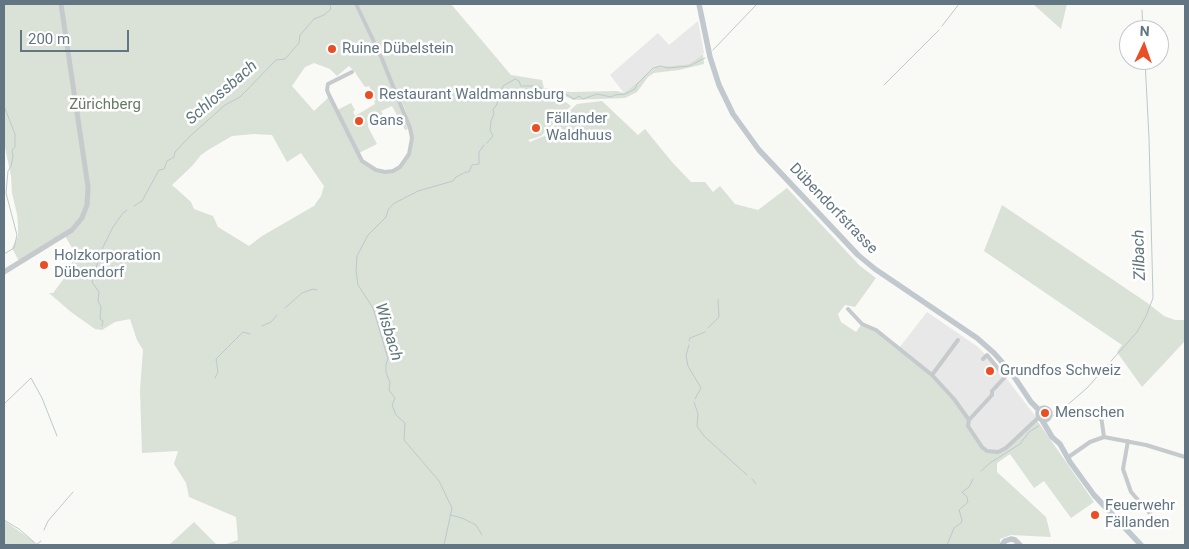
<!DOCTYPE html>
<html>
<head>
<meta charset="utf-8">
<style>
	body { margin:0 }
	#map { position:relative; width:1189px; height:549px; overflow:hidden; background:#f9f9f6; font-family:Roboto,sans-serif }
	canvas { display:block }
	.frame { position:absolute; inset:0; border:5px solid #627582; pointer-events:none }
	.north { position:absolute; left:1119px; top:20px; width:50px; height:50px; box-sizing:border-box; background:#fff; border:1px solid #c0c8cd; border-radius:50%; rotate:3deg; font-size:14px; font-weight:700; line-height:20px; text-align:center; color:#627582 }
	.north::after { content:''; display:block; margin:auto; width:18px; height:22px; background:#ea4e24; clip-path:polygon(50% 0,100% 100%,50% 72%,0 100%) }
	.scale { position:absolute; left:20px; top:30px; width:109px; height:22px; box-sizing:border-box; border:2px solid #627582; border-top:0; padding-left:6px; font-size:15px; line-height:18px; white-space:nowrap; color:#627582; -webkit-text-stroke:4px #fff; paint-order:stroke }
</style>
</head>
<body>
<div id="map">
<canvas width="1189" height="549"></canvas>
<div class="frame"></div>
<div class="north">N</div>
<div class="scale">200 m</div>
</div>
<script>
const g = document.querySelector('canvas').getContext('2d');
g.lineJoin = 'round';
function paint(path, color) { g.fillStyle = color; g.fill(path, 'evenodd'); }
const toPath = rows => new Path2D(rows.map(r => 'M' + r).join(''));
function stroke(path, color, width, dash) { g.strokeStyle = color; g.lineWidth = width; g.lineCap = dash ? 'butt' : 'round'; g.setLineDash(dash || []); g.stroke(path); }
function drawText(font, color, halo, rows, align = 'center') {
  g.font = font + ' Roboto,sans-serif'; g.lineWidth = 5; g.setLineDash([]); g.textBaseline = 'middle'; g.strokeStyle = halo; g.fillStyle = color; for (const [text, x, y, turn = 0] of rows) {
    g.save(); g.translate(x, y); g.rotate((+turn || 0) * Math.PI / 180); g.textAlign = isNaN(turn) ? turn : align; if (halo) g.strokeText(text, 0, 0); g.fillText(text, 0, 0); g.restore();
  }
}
const built = toPath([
	[698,21,704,53,689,64,656,67,624,93,610,75,658,33,669,45],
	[927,312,978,347,1000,370,1036,417,1024,431,1000,451,987,451,899,348]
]);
const green = toPath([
	[4,4,354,4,389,78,408,129,405,130,392,106,381,111,383,115,368,123,368,127,377,144,357,154,369,167,385,172,400,167,412,146,410,128,405,109,358,4,451,4,511,75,542,80,544,88,570,92,617,91,624,93,656,67,689,64,703,54,704,64,679,70,654,73,648,77,637,92,625,98,573,100,565,96,563,100,571,106,541,136,528,140,530,142,549,134,549,131,566,114,577,104,602,101,638,135,645,129,672,162,691,182,705,182,713,192,720,186,735,204,758,210,787,188,860,266,876,278,855,307,845,305,838,314,841,322,856,332,862,324,876,330,932,375,954,399,969,420,967,423,982,447,987,451,1000,451,1036,419,1094,502,1071,518,1044,481,1034,488,1010,454,997,463,997,472,1046,517,1051,537,1011,535,1000,539,1000,545,224,545,238,540,236,517,189,497,186,483,174,464,178,451,142,453,140,390,143,350,137,340,130,319,115,322,102,330,95,329,71,312,49,293,53,293,69,272,75,253,65,236,20,263,12,248,18,236,18,225,17,214,12,193,11,176,4,143],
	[314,63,330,69,337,76,349,66,356,73,356,74,365,87,369,86,376,100,374,101,375,104,355,116,353,112,355,110,351,103,337,110,329,97,314,111,292,86,305,67],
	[254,134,272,135,287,162,301,153,324,186,321,196,314,206,262,236,249,246,218,227,213,216,194,209,191,202,172,185,192,166,201,155,208,150,232,136],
	[1033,4,1067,4,1061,29],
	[1002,205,1146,302,1164,316,1175,320,1185,320,1185,341,1142,387,1117,352,1122,345,984,251],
	[4,521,6,522,39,545,4,545],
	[194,522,217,545,169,545]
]);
const stream = toPath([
	[1142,10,1143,30],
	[942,26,959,4],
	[713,50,757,4],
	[884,85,939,30],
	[4,106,15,134,15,147,12,150,13,156,11,166,8,171,6,193,17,235,14,248,4,254],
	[487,143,493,136,490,130,491,121,494,114,493,109,496,106,503,86,515,79,519,81,521,86,538,86,550,94,562,92,574,99,579,96,583,99,597,94,611,97,615,95,625,94,635,89,637,84,653,68,661,66,668,68,689,66,705,58],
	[134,206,142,201,159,170,164,169,167,161,174,157,175,152,189,137,225,105,240,97,276,60,285,59,299,43,300,35,314,19,324,15,331,9,330,4],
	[285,308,302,293,313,289,317,290],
	[102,326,103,321,100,319,101,307,98,301,99,292,92,282,101,251,113,227,123,213,127,210],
	[262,326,271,322,277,315],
	[708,328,719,317,718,299],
	[689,341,690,338,705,332],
	[689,345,686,356,688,366,701,388,695,399],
	[215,378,218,372,216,359,243,332,250,334],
	[694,402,698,414,697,426,704,436,747,475],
	[4,404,31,378,42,398,57,436],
	[1058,413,1087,388,1137,332,1146,316,1153,298,1149,138,1145,60],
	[1053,416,1054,415],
	[981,471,990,463,1020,444,1030,431,1039,426],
	[752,479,756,484],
	[450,515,462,518,476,525,482,535],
	[4,520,19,529,34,542],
	[44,530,48,521,73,492],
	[36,545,41,541],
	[444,545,452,508,439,481,404,440,405,423,396,415,392,405,395,398,389,390,390,382,386,373,386,364,388,359,373,308,358,285,356,271,357,256,368,235,386,217,388,210,393,204,418,191,453,181,456,177,466,172,469,172,472,165,479,164,479,152,484,145],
	[947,545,954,528,961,523,962,520,959,510,968,502,967,497,962,492,969,487,973,479]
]);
const minor = toPath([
	[352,72,328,84,327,90,329,95,362,161,376,170,385,172,393,171,400,167,409,154,412,138,410,128,382,59,356,4],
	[848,309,862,324,876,330,932,375,954,399,969,420,968,426,982,447,987,451,998,452,1006,448,1039,417],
	[932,375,958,340],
	[1101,416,1104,437],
	[969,420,992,395,992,391,1005,377,987,355,983,359],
	[1128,441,1123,469,1131,492,1162,527],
	[1070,456,1090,442,1104,437,1146,445,1185,457]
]);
const tertiary = toPath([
	[4,272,72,230,82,218,87,205,88,187,61,4]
]);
const secondary = toPath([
	[699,4,710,57,719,85,733,114,759,150,858,255,875,269,977,338,994,353,1011,372,1031,402,1039,410],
	'1038 414a6 6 0 1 1 12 0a6 6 0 1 1-12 0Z',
	[1042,420,1052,437,1060,444,1070,462,1094,495,1141,545],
	[1002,545,1005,541,1011,539,1015,540,1020,545]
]);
const markers = [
	[332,49,5,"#ea4e24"],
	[369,95,5,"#ea4e24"],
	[359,121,5,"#ea4e24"],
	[536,128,5,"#ea4e24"],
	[44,265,5,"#ea4e24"],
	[990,371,5,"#ea4e24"],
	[1045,413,5,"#ea4e24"],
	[1095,515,5,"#ea4e24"]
];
const poiNames = [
	["Ruine Dübelstein",342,49],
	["Restaurant Waldmannsburg",379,95],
	["Fällander",546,119],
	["Waldhuus",546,136],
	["Gans",369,121],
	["Holzkorporation",54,256],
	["Dübendorf",54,273],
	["Grundfos Schweiz",1000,371],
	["Menschen",1055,413],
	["Feuerwehr",1105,506],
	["Fällanden",1105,523]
];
const parkNames = [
	["Zürichberg",105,105]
];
const streetNames = [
	["Dübendorfstrasse",833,209,46]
];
const waterNames = [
	["Schlossbach",222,93,-41],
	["Zilbach",1140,255,-92],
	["Wisbach",388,332,73]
];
paint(built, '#e7e8e7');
paint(green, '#dae1d7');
stroke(stream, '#bcc9cc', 1);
stroke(minor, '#c6cacd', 4);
stroke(tertiary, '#c6cacd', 5);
stroke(secondary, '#c1c9ce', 5.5);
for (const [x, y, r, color] of markers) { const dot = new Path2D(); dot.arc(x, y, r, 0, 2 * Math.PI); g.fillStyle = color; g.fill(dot); stroke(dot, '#fff', 2); }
drawText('15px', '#627582', '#fff', poiNames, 'left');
drawText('15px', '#667a62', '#fff', parkNames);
drawText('15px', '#627582', '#fff', streetNames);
drawText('italic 16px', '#5e757c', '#fff', waterNames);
</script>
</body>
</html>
